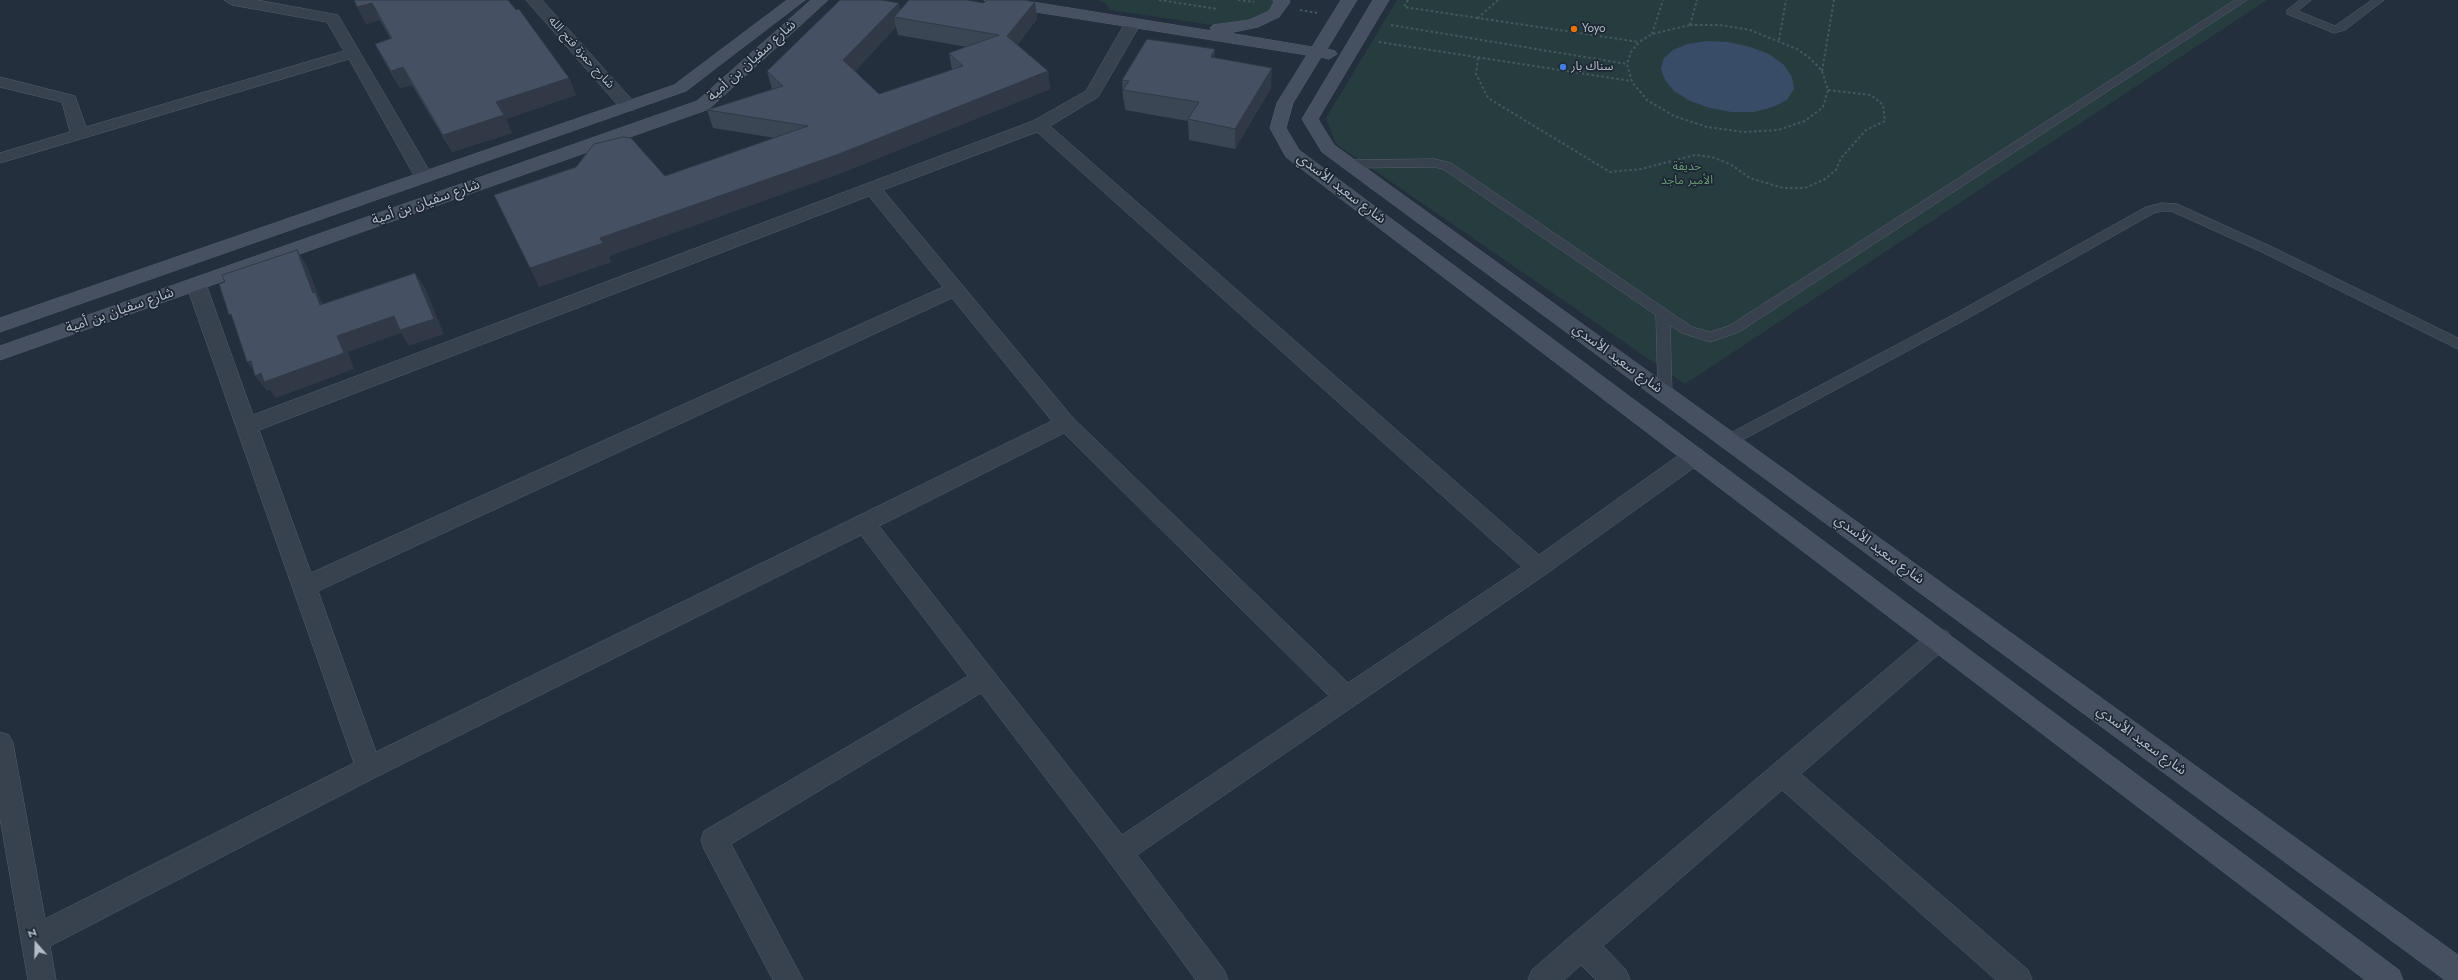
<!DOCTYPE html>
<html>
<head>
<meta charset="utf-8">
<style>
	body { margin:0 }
	#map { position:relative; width:2458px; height:980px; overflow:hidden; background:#242f3e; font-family:Jost,sans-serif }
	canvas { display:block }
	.north { position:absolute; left:16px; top:924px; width:40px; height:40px; -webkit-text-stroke:3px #1d2633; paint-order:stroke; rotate:340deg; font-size:11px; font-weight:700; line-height:16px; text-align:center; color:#b4bcc9 }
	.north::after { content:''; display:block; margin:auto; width:14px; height:18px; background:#b4bcc9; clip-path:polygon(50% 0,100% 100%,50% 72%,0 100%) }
</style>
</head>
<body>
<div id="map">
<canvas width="2458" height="980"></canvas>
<div class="north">N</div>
</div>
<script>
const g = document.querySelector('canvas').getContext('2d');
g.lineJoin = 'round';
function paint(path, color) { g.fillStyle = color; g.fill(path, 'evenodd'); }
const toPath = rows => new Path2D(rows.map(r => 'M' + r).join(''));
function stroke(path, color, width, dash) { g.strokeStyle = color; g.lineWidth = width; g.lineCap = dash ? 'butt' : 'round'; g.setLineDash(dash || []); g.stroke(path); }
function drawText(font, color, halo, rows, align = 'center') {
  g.font = font + ' Jost,"Noto Sans Arabic",sans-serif'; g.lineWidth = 3.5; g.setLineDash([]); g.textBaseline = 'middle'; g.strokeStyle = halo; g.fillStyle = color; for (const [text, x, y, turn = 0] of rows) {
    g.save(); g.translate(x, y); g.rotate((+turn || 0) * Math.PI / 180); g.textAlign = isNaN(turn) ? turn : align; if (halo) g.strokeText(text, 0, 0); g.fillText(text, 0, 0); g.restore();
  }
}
const green = toPath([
	[1098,0,1276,0,1266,16,1225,27,1110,10,1106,4],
	[1397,0,2267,0,1685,384,1336,144,1326,118]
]);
const water = toPath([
	[1707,41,1728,42,1750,47,1769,54,1784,65,1792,77,1794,89,1787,100,1773,107,1754,112,1731,112,1710,108,1690,101,1674,91,1665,80,1661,69,1664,58,1673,50,1687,44]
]);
const path = toPath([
	[1159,0,1218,9],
	[1238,0,1254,2],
	[1408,0,1404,7,1478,18],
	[1498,0,1478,18,1639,42],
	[1300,10,1317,13],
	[1391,25,1627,64],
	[1690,25,1720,25,1750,30,1797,49,1811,59,1822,71,1828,90,1823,107,1805,121,1778,130,1744,132,1707,127,1674,116,1647,100,1632,82,1627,64,1631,52,1639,42,1652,34,1690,25],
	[1690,25,1697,0],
	[1652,34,1663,0],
	[1779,40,1786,0],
	[1379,42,1631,81],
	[1478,58,1476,74,1488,98,1610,172,1641,169,1695,155,1712,157,1730,164,1750,178,1783,188,1805,188,1825,179,1836,170,1841,158,1866,130,1885,121,1883,105,1871,95,1828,90],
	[1822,71,1834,0]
]);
const lane = toPath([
	[2235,0,2247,0,1739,332,1710,342,1682,333,1670,325,1672,394,1665,399,1658,394,1656,315,1443,169,1434,167,1348,168,1342,164,1348,160,1434,159,1451,163,1692,327,1710,332,1729,326,2235,0],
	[2300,0,2311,0,2298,11,2335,26,2372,0,2384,0,2345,30,2334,33,2287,14,2287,10,2300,0],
	[2162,203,2177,204,2272,247,2458,338,2458,349,2264,253,2171,211,2162,211,2154,213,1961,322,1733,445,1728,446,1723,445,1721,441,1723,437,1951,316,2146,207,2162,203]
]);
const street = toPath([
	[224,0,257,0,338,15,433,177,430,181,418,181,415,177,349,59,0,163,0,153,70,132,62,102,0,87,0,77,75,96,86,127,344,51,327,22,232,5,224,0],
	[526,0,542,0,634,102,636,106,634,110,622,110,526,0],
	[1133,18,1141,23,1098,97,1050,126,1539,555,1686,450,1694,448,1702,450,1705,456,1702,462,1546,574,1137,855,1224,970,1228,980,1196,980,1109,861,981,693,731,844,803,980,773,980,704,849,701,840,704,831,968,676,861,535,378,776,50,946,56,980,28,980,0,818,0,732,9,735,13,743,45,919,354,763,186,284,189,280,196,278,203,280,206,284,253,415,1033,121,1086,91,1125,23,1133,18],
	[1037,132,1522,567,1348,683,1073,418,883,190,1037,132],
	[869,196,943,287,311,573,259,430,869,196],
	[952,298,1052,421,376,752,318,591,952,298],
	[1064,433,1329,696,1122,835,879,526,1064,433],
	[1939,629,1948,632,1951,639,1948,646,1801,774,2028,970,2032,980,1996,980,1782,790,1603,946,1626,970,1630,980,1596,980,1581,965,1564,980,1528,980,1532,970,1572,935,1930,632,1939,629]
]);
const secondary = toPath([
	[787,0,805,0,686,91,0,332,0,318,674,85,787,0],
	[811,0,828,0,709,109,0,360,0,346,697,101,811,0],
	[984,0,1020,0,1212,31,1210,28,1213,25,1249,20,1269,11,1274,2,1273,0,1289,0,1290,2,1279,17,1258,27,1229,33,1312,47,1341,0,1357,0,1327,49,1335,51,1337,54,1329,59,1321,57,1293,103,1286,128,1299,150,2399,970,2403,980,2365,980,1286,157,1270,128,1277,103,1307,55,992,5,984,0],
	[1373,0,1389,0,1318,119,1334,145,2458,955,2458,980,2445,980,1322,152,1302,119,1373,0]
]);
const wall = toPath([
	[354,0,516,10,569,78,576,95,506,119,512,133,452,152,412,85,400,88,384,61,375,44,391,39,380,20,366,24],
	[1035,2,1037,19,1017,45,1048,71,1050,89,844,172,609,256,611,262,539,287,576,167,665,176,775,138,713,128,707,110,772,89,767,71,900,10,984,3],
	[896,27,898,35,967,47,949,53,952,70,879,94,855,71],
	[1215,57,1271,88,1235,149,1189,140,1188,121,1125,110,1124,100,1123,99,1122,80]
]);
const shadedWall = toPath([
	[1035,2,1037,19,1009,54,1007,36],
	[372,3,380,20,366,24,357,7],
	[899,3,902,18,894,17,896,27,848,78,843,60],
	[1215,49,1215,69,1211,57],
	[403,67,412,85,400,88,391,71],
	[1272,68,1271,88,1235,149,1235,129],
	[1048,71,1050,89,844,172,609,256,611,262,539,287,530,268,600,238],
	[569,78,576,95,506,119,512,133,452,152,443,135,496,102],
	[297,250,307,266,320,299,326,308,320,305,313,293],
	[415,273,425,288,444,334,409,346,401,333,348,352,354,369,276,398,270,390,267,391,255,376,257,375,247,362,337,336]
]);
const building = toPath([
	[354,0,508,0,516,10,519,9,569,78,496,102,504,115,443,135,403,67,391,71,375,44,392,38,372,3,357,7,354,0],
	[840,0,881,0,899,3,843,60,879,94,963,66,949,53,999,35,894,17,909,0,967,0,984,3,986,0,1024,0,1035,2,1007,36,1048,71,839,154,600,238,603,243,530,268,494,195,576,167,594,144,623,137,631,138,665,176,808,126,707,110,783,86,767,71,840,0],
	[1147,39,1215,49,1211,57,1272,68,1235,129,1188,119,1199,102,1123,90,1129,81,1122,80,1147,39],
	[297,250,313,293,315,292,320,305,415,273,434,319,400,330,394,316,337,336,344,353,264,382,261,373,255,376,251,361,247,362,231,314,229,315,219,284,225,282,222,275,297,250]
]);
const markers = [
	[1574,29,4,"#e8710a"],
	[1563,67,4,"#3f7fe0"]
];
const farPoinames = [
	["Yoyo",1582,29],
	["سناك بار",1571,67]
];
const farStreetnames = [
	["شارح حمزة فتح الله",581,53,48]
];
const farParknames = [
	["حديقة",1687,167],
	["الأمير ماجد",1687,181]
];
const streetNames = [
	["شارع سفيان بن أمية",752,61,-42],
	["شارع سعيد الأسدي",1341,189,37],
	["شارع سفيان بن أمية",426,203,-19],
	["شارع سفيان بن أمية",120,311,-19],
	["شارع سعيد الأسدي",1617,359,36],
	["شارع سعيد الأسدي",1879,550,36],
	["شارع سعيد الأسدي",2141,741,36]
];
paint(green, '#263c3f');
paint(water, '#394c67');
stroke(lane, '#565f6c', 1);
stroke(street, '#565f6c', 1);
stroke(secondary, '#565f6c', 1);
stroke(path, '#44595c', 2, [2.5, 2.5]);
paint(lane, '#38414e');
paint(street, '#38414e');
paint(secondary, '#465061');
paint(wall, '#3b4654');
paint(shadedWall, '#303945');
paint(building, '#455162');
stroke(building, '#303945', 1);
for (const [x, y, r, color] of markers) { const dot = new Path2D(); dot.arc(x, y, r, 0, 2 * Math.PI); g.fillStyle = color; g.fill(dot); stroke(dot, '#1d2633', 1.5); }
drawText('12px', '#b4bcc9', '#1d2633', farPoinames, 'left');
drawText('12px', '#b4bcc9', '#1d2633', farStreetnames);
drawText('12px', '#6b9a76', '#1d2633', farParknames);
drawText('14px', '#b4bcc9', '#1d2633', streetNames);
</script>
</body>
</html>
